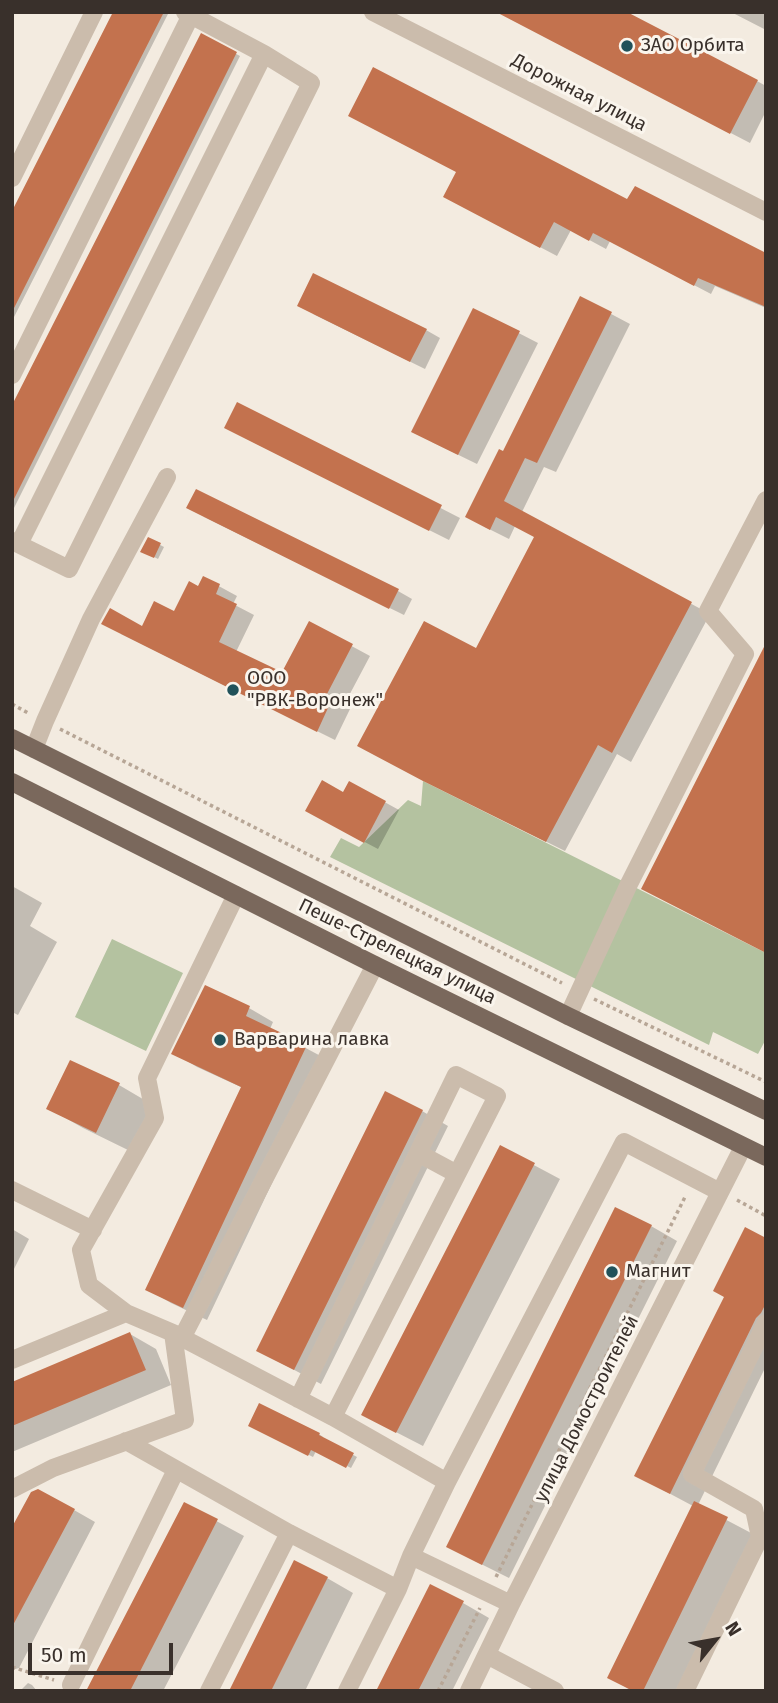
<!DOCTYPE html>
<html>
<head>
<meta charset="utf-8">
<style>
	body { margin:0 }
	#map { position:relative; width:778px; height:1703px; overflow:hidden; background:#f3ebe0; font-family:"Fira Sans",sans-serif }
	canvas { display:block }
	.frame { position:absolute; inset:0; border:14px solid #39302b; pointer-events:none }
	.north { position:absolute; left:680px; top:1605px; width:70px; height:70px; -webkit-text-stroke:5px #faf5ed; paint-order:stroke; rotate:59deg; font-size:19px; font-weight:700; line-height:28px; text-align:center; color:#39302b }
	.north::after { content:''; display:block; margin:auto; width:24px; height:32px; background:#39302b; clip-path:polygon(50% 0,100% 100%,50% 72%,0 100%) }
	.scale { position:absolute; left:28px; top:1643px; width:145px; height:32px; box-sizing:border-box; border:4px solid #39302b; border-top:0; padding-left:9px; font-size:21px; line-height:24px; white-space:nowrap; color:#39302b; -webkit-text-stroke:5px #faf5ed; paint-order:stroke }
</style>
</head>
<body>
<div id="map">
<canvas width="778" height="1703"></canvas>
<div class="frame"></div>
<div class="north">N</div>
<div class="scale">50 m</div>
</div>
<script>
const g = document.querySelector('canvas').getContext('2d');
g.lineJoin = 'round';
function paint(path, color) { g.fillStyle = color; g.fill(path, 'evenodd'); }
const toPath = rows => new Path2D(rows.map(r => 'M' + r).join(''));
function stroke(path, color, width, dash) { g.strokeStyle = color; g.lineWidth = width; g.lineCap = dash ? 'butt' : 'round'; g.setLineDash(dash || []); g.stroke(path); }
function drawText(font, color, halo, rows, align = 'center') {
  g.font = font + ' "Fira Sans",sans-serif'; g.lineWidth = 6; g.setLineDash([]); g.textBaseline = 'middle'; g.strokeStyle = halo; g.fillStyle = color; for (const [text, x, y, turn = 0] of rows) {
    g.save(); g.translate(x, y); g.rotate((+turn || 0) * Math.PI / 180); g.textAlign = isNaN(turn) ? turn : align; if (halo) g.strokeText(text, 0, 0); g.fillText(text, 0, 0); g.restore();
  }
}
const green = toPath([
	[423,781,766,953,766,1039,758,1054,713,1032,709,1045,330,857,341,838,359,847,408,800,421,806],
	[112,939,183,973,146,1051,75,1017]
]);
const shadow = toPath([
	[115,12,169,12,12,321,12,215],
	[498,12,757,81,766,86,766,111,750,143],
	[731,12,766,12,766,30],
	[202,36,240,56,12,512,12,408],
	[628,202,766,255,766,308,715,286,711,294,610,241,606,249,571,230,557,256,462,206],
	[581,298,630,324,556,472,544,467,522,512,710,614,631,762,617,754,565,851,444,791,476,651,536,537,515,526,509,539,485,527,503,453],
	[474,310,538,343,477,464,432,442],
	[313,314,426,330,440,338,425,369],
	[238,404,460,518,449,540,245,438],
	[202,516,398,591,412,599,404,615],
	[149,539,164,547,158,559,143,551],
	[204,578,237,596,233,604,254,615,236,652,282,674,309,623,370,656,344,705,350,709,335,740,121,634,143,628,175,614,199,588],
	[350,783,399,810,378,849,321,819,344,794],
	[12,886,42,903,30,926,57,942,18,1015,12,1012],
	[206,987,249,1008,273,1022,270,1029,330,1061,207,1320,171,1303,147,1289,243,1088,197,1067,174,1053],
	[119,1085,153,1105,130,1151,83,1128,48,1108],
	[422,1111,448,1126,321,1384,258,1351],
	[500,1147,560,1179,423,1446,390,1429],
	[651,1226,677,1241,509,1578,475,1561],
	[12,1229,29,1239,12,1273],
	[766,1240,766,1366,698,1505,753,1534,677,1691,632,1691,609,1677,693,1506,663,1490],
	[130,1334,156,1349,171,1385,12,1452,12,1384],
	[250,1425,319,1434,323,1437,322,1438,357,1457,351,1468,316,1451,313,1457],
	[185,1504,244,1536,163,1691,96,1691],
	[74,1510,95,1522,19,1668,12,1670,12,1531],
	[327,1578,353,1593,305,1691,231,1691],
	[463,1603,489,1618,452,1691,378,1691],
	[28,1683,32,1685,37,1691,20,1691]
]);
const building = toPath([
	[113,12,164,12,12,312,12,211],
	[496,12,627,12,758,80,730,134],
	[201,33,237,52,12,503,12,405],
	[373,67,627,199,635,186,766,253,766,307,698,278,694,286,593,233,589,241,554,222,540,248,443,197,456,172,348,116],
	[313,273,427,329,410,362,297,306],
	[580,296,612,312,537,463,525,458,504,501,692,602,612,753,598,745,546,842,423,781,357,746,424,621,476,648,534,537,496,517,490,530,465,517,499,449,503,451],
	[473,308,520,331,458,455,411,432],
	[237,402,442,505,429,531,224,428],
	[196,489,399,589,389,609,186,508],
	[148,537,161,543,154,558,140,552],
	[203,576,220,584,216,594,237,604,219,642,282,672,309,621,353,644,327,694,333,697,317,732,101,624,110,608,142,626,154,601,174,611,189,581,198,586],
	[766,643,766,953,641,889],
	[322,780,343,792,349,781,386,801,364,843,305,811],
	[205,985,250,1006,246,1016,307,1045,183,1308,145,1290,241,1087,171,1054],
	[70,1060,120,1083,96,1133,46,1109],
	[385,1091,423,1110,294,1370,256,1351],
	[500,1145,535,1163,396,1433,361,1415],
	[615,1207,652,1225,482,1565,446,1547],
	[745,1227,766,1238,766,1303,761,1313,756,1318,670,1494,634,1476,724,1297,713,1291],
	[130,1332,146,1370,12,1426,12,1382],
	[259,1403,320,1433,319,1435,354,1453,346,1468,311,1450,308,1456,248,1426],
	[38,1489,75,1509,12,1627,12,1527,31,1492],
	[694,1501,728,1517,643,1691,633,1691,607,1678],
	[184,1502,218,1519,130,1691,86,1691],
	[294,1560,328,1577,271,1691,229,1691],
	[430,1584,464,1601,418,1691,376,1691]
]);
const path = toPath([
	[12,704,28,713],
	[60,729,562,983],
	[594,999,766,1082],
	[737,1200,766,1216],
	[496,1577,686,1195],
	[12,1667,54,1680],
	[438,1691,480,1608]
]);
const minor = toPath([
	[373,12,766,212],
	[12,178,94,12],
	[12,375,191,15],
	[12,541,69,569,311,83,264,54,185,12],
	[19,544,264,54],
	[34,749,45,721,91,619,167,477],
	[236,895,147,1078,155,1118,81,1250,89,1285,126,1313,173,1333,333,1417,447,1482],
	[568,1016,629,884,745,654,708,611,766,500],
	[418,1153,457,1174],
	[12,1190,93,1230],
	[182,1338,375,965],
	[12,1360,126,1313],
	[298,1399,456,1075,497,1096,333,1417],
	[126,1441,289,1533,398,1589],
	[12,1489,53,1468,185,1420,173,1333],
	[411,1556,511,1604],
	[487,1655,555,1691],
	[71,1685,176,1470],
	[209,1691,289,1533],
	[347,1691,398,1589,411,1556,447,1482,624,1142,720,1192],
	[469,1691,511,1604,743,1147],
	[685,1691,760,1537,754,1509,692,1474,766,1323]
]);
const major = toPath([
	[12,738,568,1016,766,1111],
	[12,782,375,965,766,1157]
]);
const markers = [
	[627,46,7,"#21525a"],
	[233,690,7,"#21525a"],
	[220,1040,7,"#21525a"],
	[612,1272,7,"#21525a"]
];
const poiNames = [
	["ЗАО Орбита",641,46],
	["ООО",247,679],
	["\"РВК-Воронеж\"",247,701],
	["Варварина лавка",234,1040],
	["Магнит",626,1272]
];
const streetNames = [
	["Дорожная улица",579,93,27],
	["Пеше-Стрелецкая улица",397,952,26],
	["улица Домостроителей",587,1409,-63]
];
paint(green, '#b4c2a0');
paint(shadow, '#0003');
paint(building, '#c3724e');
stroke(path, '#b7a696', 3.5, [3.5, 3.5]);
stroke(minor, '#cbbcac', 18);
stroke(major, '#7a685c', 18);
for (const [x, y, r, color] of markers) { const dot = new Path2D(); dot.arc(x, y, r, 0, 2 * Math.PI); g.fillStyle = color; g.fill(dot); stroke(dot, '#faf5ed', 2.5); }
drawText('19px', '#39302b', '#faf5ed', poiNames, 'left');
drawText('19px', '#39302b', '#faf5ed', streetNames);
</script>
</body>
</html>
